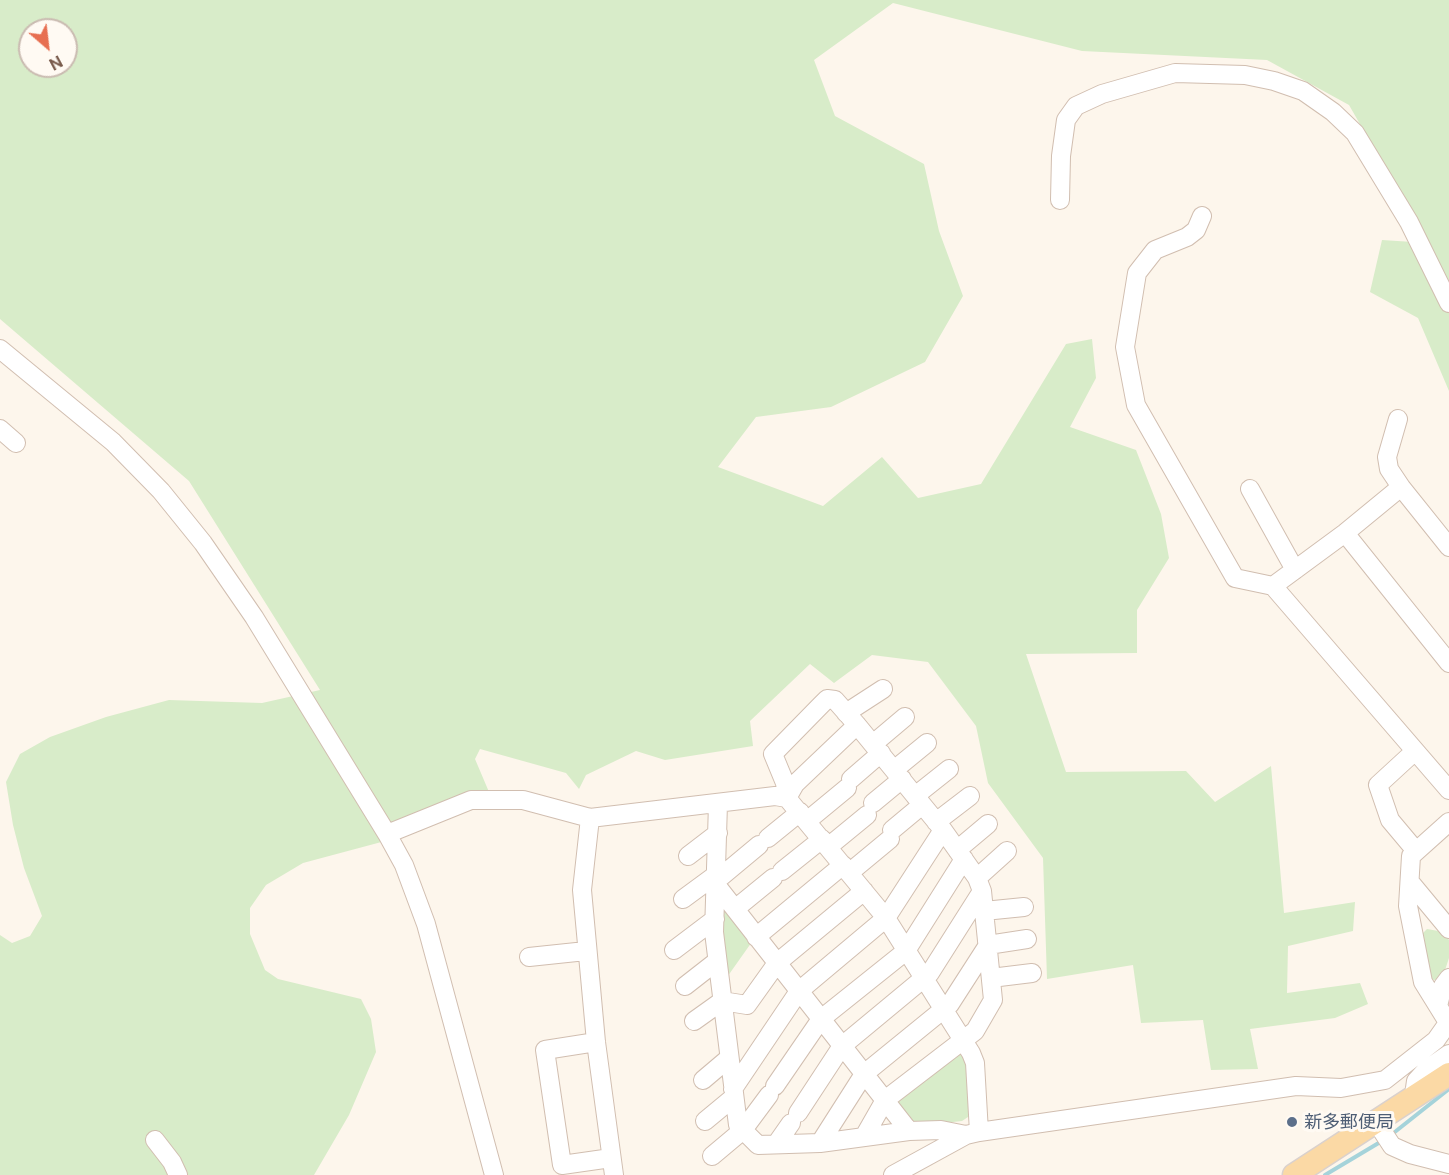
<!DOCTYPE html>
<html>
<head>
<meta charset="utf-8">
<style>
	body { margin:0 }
	#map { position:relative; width:1449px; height:1175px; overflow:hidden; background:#fdf6ec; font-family:"Public Sans",sans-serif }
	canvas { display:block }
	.north { position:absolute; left:18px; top:18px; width:60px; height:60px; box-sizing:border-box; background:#fffaf3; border:2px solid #cabbb1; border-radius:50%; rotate:152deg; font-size:16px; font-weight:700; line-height:24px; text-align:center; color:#7a5c4d }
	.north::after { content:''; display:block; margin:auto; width:21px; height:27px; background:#e76f51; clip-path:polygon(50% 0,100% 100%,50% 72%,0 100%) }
</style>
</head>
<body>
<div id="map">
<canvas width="1449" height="1175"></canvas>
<div class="north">N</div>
</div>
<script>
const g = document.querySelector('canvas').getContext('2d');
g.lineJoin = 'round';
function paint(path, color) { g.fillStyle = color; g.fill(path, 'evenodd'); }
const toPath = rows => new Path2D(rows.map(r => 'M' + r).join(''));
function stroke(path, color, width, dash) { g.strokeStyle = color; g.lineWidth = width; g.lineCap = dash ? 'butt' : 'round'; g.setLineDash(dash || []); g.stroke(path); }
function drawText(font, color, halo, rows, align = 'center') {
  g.font = font + ' "Public Sans","Noto Sans JP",sans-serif'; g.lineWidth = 6; g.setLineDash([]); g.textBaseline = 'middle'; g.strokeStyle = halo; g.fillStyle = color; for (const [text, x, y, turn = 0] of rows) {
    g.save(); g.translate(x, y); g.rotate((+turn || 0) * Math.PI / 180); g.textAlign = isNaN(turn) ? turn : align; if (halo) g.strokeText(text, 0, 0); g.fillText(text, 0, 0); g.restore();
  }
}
const green = toPath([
	[0,0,1449,0,1449,391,1418,318,1370,292,1382,240,1428,243,1349,105,1267,60,1082,51,893,3,814,60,835,116,924,164,939,231,963,296,925,362,831,407,756,417,718,467,823,506,882,457,918,498,981,484,1066,344,1092,339,1096,378,1070,427,1136,450,1161,514,1169,558,1137,610,1137,653,1026,654,1066,772,1186,771,1215,802,1271,766,1284,913,1355,902,1353,931,1288,946,1287,993,1360,983,1368,1004,1335,1018,1250,1029,1258,1069,1211,1070,1203,1020,1141,1023,1133,965,1047,979,1043,858,988,783,976,726,928,662,872,655,834,683,810,664,750,721,753,746,665,760,636,751,586,775,579,789,566,773,480,749,475,759,489,792,482,802,415,833,303,863,266,885,250,908,250,934,265,970,278,979,361,999,371,1019,376,1052,349,1115,314,1175,0,1175,0,935,12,943,30,936,42,916,24,868,13,825,6,782,20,754,50,737,106,717,169,700,262,703,320,690,189,481,0,319],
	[30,30,66,30,66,66,30,66],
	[724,901,754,939,725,980,718,932],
	[1427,929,1444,932,1449,940,1449,958,1443,976,1435,980,1429,979,1421,935],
	[958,1045,968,1062,971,1115,962,1121,917,1126,909,1123,892,1100]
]);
const stream = toPath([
	[1391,1135,1449,1089],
	[1325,1175,1382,1141]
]);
const minor = toPath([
	[1060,200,1061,156,1066,120,1076,106,1102,94,1175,73,1245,75,1274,81,1303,91,1333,112,1355,133,1409,222,1449,303],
	[1202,216,1196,230,1187,237,1155,250,1137,273,1125,347,1136,405,1235,578,1273,586,1449,790],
	[0,349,113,442,161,491,203,543,254,617,387,834,404,865,426,924,494,1175],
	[1398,419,1387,457,1389,469,1401,487],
	[0,429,16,443],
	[1250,489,1295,570],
	[1345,533,1449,663],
	[1273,586,1345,533,1401,487,1449,547],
	[846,713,883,689],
	[873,744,905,717],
	[1415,751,1378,785,1390,820,1416,851],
	[894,770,927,743],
	[851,779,881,753],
	[915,796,949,769],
	[787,798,795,784,857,725,943,830,977,878,982,891,993,1000,975,1031,885,1100,865,1135],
	[787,798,785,783,773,754,821,705,827,699,835,700,857,725],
	[873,803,902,779],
	[718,804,714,932,738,1125,758,1145,820,1143,909,1131,941,1130,966,1135],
	[590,818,582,890,596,1042,614,1175],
	[807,821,847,788],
	[936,822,970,796],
	[1449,822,1411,856,1408,906,1423,982,1449,1024],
	[892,830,922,805],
	[387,834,471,800,523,800,590,818,775,796,787,798,886,918,971,1053,975,1063,979,1132],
	[768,838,800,812],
	[828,847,867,815],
	[957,850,988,824],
	[688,856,718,833],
	[782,871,822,839],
	[849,873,890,839],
	[977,878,1007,851],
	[717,880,759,845],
	[1410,882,1449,929],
	[717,886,909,1131],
	[683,899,717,874],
	[735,909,773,878],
	[984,911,1024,907],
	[756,937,843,865],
	[674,950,715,919],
	[529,957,586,951],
	[991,978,1032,973],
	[685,986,717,961],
	[1438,1006,1443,986,1449,978],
	[694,1021,722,1001,747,1005,777,963,864,891],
	[596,1042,545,1050,562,1165,611,1158],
	[703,1080,729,1058],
	[775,1086,821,1019,906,951,964,859],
	[733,1089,799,991,886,918,943,830],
	[1414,1095,1416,1081,1426,1070,1449,1054],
	[798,1113,842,1046,930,973,982,891],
	[1375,1120,1392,1146,1410,1154,1449,1164],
	[705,1121,734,1097],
	[155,1140,172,1162,178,1175],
	[777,1143,791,1123],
	[820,1143,864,1074,950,1004,988,945,1027,939],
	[712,1156,743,1130,769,1095],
	[893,1175,966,1135,979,1132,1296,1086,1341,1088,1385,1080,1436,1040,1448,1023]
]);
const major = toPath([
	[1294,1175,1449,1074]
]);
const markers = [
	[1292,1122,6,"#5c6f8a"]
];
const serviceNames = [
	["新多郵便局",1304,1122]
];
paint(green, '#d8ecc9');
stroke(stream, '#a5d3da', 4);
stroke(minor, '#d1beb0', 20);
stroke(major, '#dad1cd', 25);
stroke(minor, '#fff', 18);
stroke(major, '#fbd9a5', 22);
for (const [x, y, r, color] of markers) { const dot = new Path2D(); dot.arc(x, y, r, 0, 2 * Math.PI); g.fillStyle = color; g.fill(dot); stroke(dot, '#fffaf3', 2); }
drawText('18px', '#4e5e75', '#fffaf3', serviceNames, 'left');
</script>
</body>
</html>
